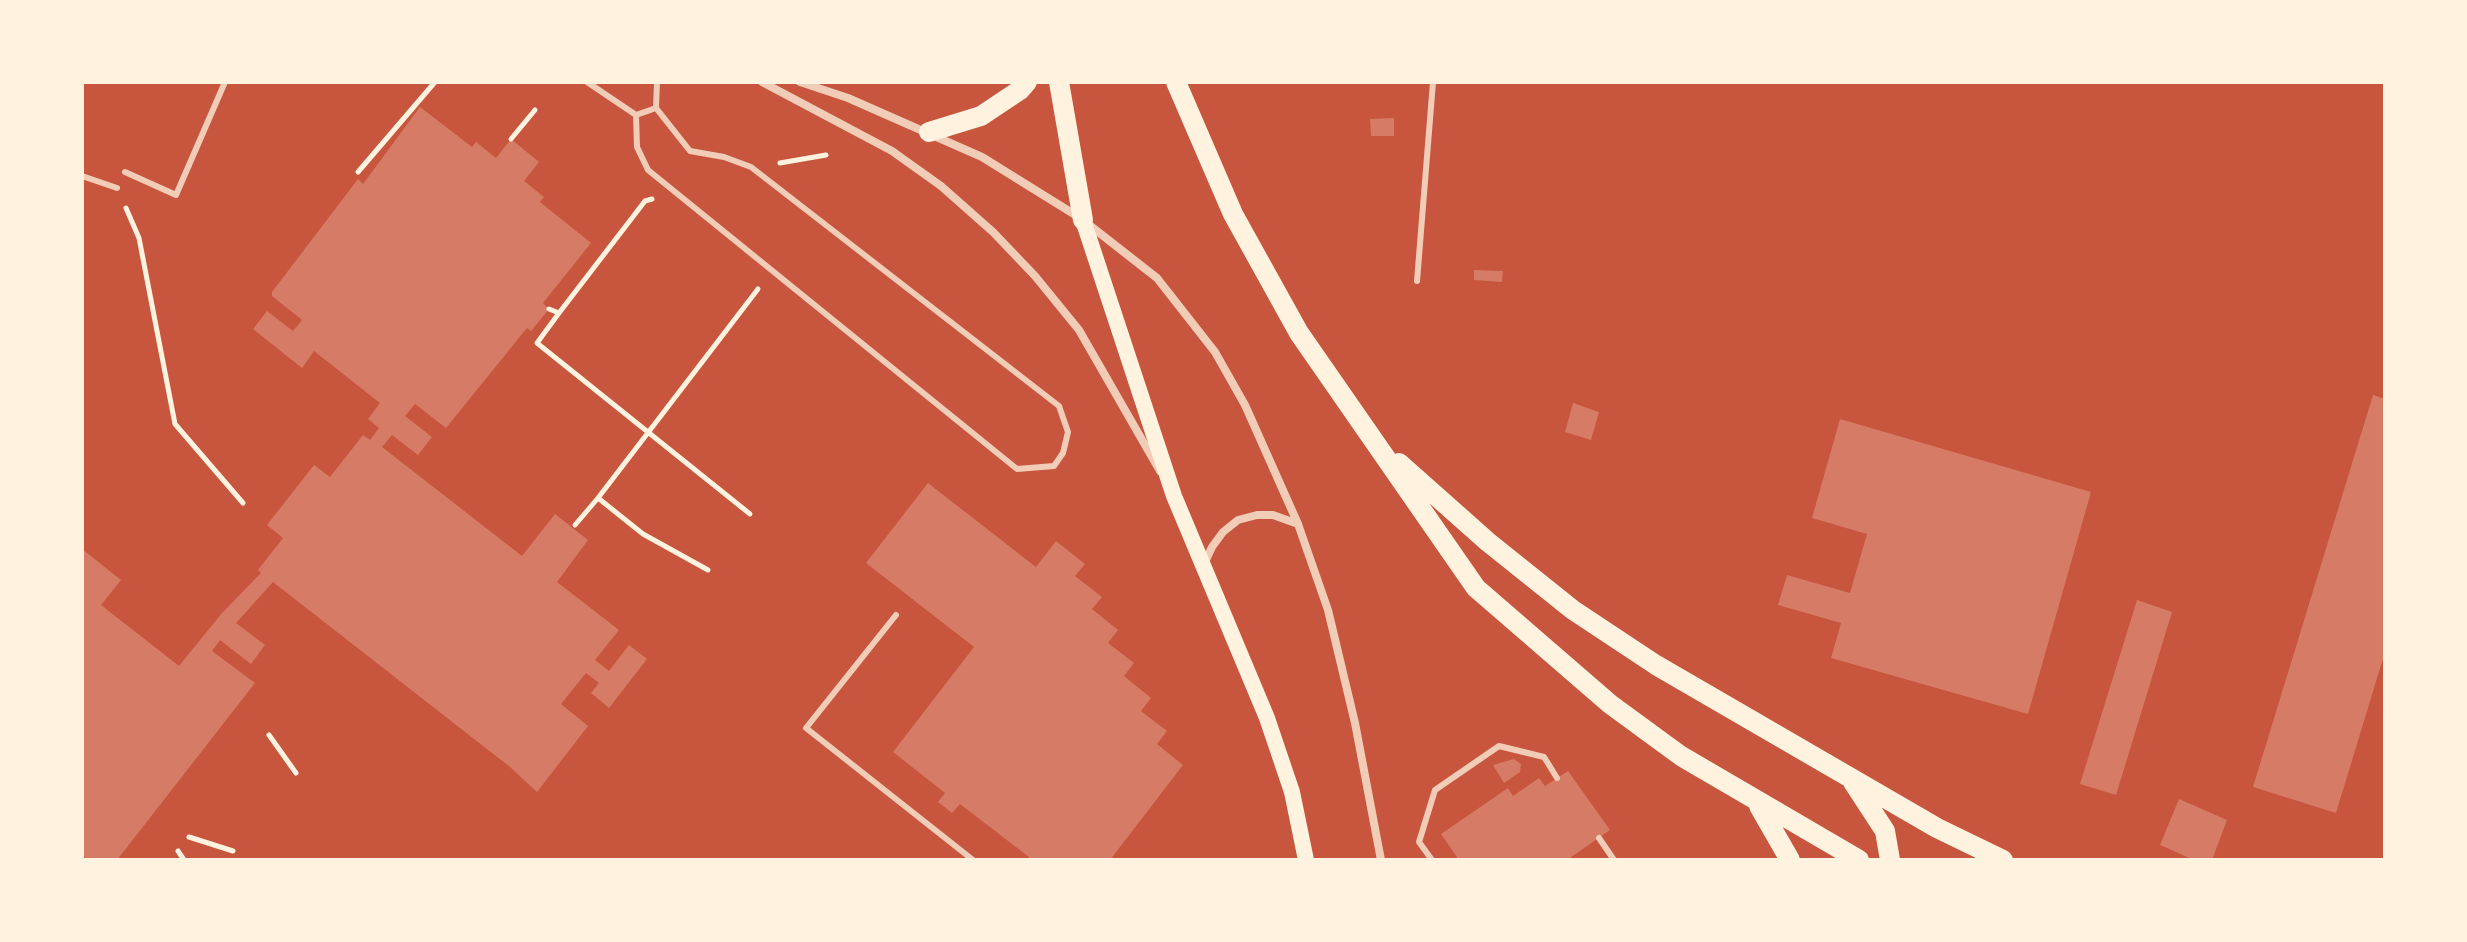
<!DOCTYPE html>
<html>
<head>
<meta charset="utf-8">
<style>
	body { margin:0 }
	#map { position:relative; width:2467px; height:942px; overflow:hidden; background:#c8553d; font-family:Jost,sans-serif }
	canvas { display:block }
	.frame { position:absolute; inset:0; border:84px solid #fff3e0; pointer-events:none }
</style>
</head>
<body>
<div id="map">
<canvas width="2467" height="942"></canvas>
<div class="frame"></div>
</div>
<script>
const g = document.querySelector('canvas').getContext('2d');
g.lineJoin = 'round';
function paint(path, color) { g.fillStyle = color; g.fill(path, 'evenodd'); }
const toPath = rows => new Path2D(rows.map(r => 'M' + r).join(''));
function stroke(path, color, width, dash) { g.strokeStyle = color; g.lineWidth = width; g.lineCap = dash ? 'butt' : 'round'; g.setLineDash(dash || []); g.stroke(path); }
const building = toPath([
	[420,107,472,147,476,142,496,158,511,139,539,162,524,181,544,197,540,202,591,243,543,303,549,309,531,331,527,328,446,428,415,404,405,416,432,437,418,455,392,435,382,447,522,556,555,514,588,540,557,582,619,630,595,660,609,671,629,645,647,659,609,708,591,693,599,683,586,673,561,704,588,726,537,792,510,767,273,582,236,623,265,645,251,664,220,640,212,651,255,683,117,860,88,860,82,855,82,549,121,580,101,605,179,666,222,613,261,573,258,570,283,538,267,525,314,465,330,477,363,435,370,440,379,428,368,419,380,403,314,351,302,368,253,329,267,311,293,331,302,320,272,296,272,292,358,179,363,184],
	[1394,118,1394,136,1371,136,1370,119],
	[1474,270,1503,271,1502,282,1474,280],
	[2373,395,2385,399,2385,652,2336,813,2253,787],
	[1573,403,1599,412,1591,440,1565,432],
	[1840,419,2091,492,2028,714,1831,658,1841,623,1778,605,1787,575,1850,593,1867,534,1812,518],
	[928,483,1036,567,1056,541,1085,564,1075,576,1102,597,1092,609,1118,630,1108,643,1134,663,1124,676,1151,698,1141,711,1167,731,1157,744,1183,765,1110,860,1027,860,1029,857,960,804,952,813,938,802,945,793,893,752,974,647,866,563],
	[2137,600,2172,612,2116,795,2080,784],
	[1514,759,1521,764,1520,772,1504,783,1493,765],
	[1568,771,1610,830,1567,860,1459,860,1441,834,1508,788,1513,796,1539,778,1545,786],
	[2179,799,2227,820,2212,860,2194,860,2160,845]
]);
const path = toPath([
	[511,139,535,110],
	[780,163,826,155],
	[358,172,435,82],
	[126,208,139,238,175,424,243,503],
	[549,309,559,313,645,201,652,199],
	[559,313,537,343,750,514],
	[575,525,598,498],
	[708,570,643,534,598,498,758,289],
	[269,735,296,773],
	[189,837,233,851],
	[178,851,184,860]
]);
const service = toPath([
	[587,82,636,115],
	[636,115,637,147,648,170,1017,469,1054,466,1063,453,1068,432,1059,406,751,167,724,157,690,151,656,108,657,82],
	[636,115,656,108],
	[125,172,176,195,225,82],
	[82,176,117,188],
	[1417,281,1433,82],
	[896,615,806,728,973,860],
	[1599,838,1614,860],
	[1432,860,1419,842,1435,790,1499,746,1544,757,1557,778]
]);
const minor = toPath([
	[762,82,892,151,941,186,993,232,1035,276,1079,330,1160,471],
	[800,82,848,98,982,157,1077,216],
	[1088,224,1157,278,1215,352,1245,405,1298,524,1328,610,1355,723,1381,860],
	[1204,564,1212,547,1223,532,1238,520,1257,515,1273,515,1298,524]
]);
const secondary = toPath([
	[1083,220,1174,496,1267,718,1292,792,1306,860]
]);
const primary = toPath([
	[1059,82,1083,220],
	[1176,82,1233,214,1299,333,1476,588,1610,704,1681,756,1859,860],
	[929,132,981,116,1020,90,1027,82],
	[1399,463,1488,542,1573,610,1656,665,1937,828,2003,860],
	[1853,782,1885,831,1890,860],
	[1759,806,1790,860]
]);
paint(building, '#d67c66');
stroke(path, '#fff3e0', 5);
stroke(service, '#f1ccb7', 6);
stroke(minor, '#f1ccb7', 8);
stroke(secondary, '#fff3e0', 16);
stroke(primary, '#fff3e0', 20);
</script>
</body>
</html>
